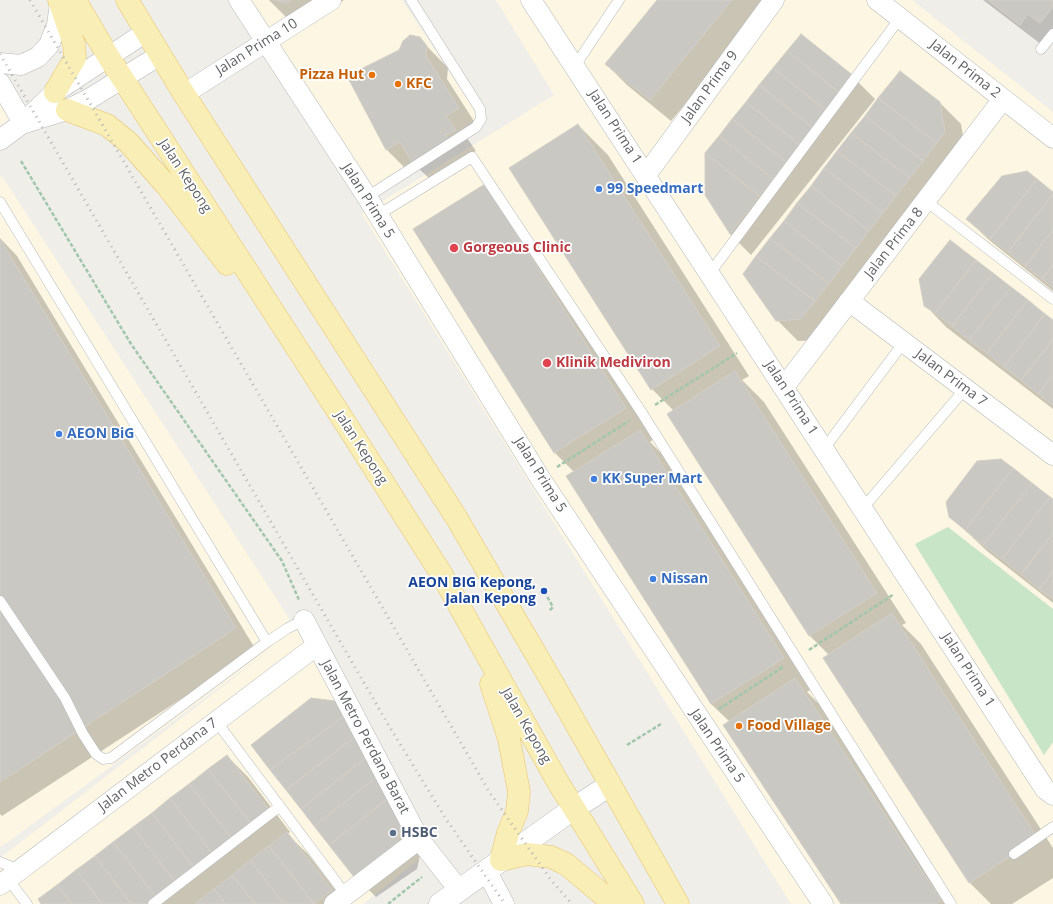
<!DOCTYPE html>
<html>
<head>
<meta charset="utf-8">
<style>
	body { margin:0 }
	canvas { display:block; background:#f0eee9 }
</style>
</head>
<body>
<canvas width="1053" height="904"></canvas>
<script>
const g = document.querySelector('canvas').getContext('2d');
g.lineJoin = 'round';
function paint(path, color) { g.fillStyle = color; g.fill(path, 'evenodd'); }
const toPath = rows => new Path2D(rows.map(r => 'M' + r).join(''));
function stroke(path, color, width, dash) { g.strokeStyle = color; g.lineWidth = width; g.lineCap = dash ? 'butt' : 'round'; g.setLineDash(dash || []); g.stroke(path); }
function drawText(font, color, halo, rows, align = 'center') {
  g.font = font + ' "Open Sans",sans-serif'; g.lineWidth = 3.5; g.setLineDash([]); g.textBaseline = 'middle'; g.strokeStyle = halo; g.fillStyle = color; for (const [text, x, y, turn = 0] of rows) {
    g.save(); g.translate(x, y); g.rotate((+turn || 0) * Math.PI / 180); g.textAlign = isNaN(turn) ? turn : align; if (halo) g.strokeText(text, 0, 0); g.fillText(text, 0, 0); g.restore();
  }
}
const commercial = toPath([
	[248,0,402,0,475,111,475,119,471,123,371,188],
	[496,0,912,0,1053,112,1053,904,791,904,362,214,554,95],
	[0,69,24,110,0,125],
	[2,176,296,629,308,623,432,849,363,904,0,904,0,858,274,647,1,847,0,846,0,177]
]);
const green = toPath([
	[948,527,1053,609,1053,742,1044,755,915,544]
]);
const shadow = toPath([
	[269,0,344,0,309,23,288,19],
	[658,0,770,0,671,121,627,85,606,64],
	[983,0,1053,0,1053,37,1042,45],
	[419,38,448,68,447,79,479,129,467,138,476,151,465,156,435,184,416,166,408,171,387,150,400,51],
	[854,78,875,99,751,255,730,234,706,194],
	[940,103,961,124,966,153,823,340,798,341,777,320],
	[578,125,608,155,749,376,742,380,764,402,906,623,902,625,921,644,1053,848,1053,878,1012,904,991,904,970,883,824,658,829,655,810,636,668,415,674,411,652,389],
	[485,186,655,438,650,442,669,461,813,688,807,692,824,709,953,904,842,904,730,722,711,704,574,472,555,453,414,230],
	[1053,193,1053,291,989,240,967,219],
	[0,238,17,256,256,650,2,816,0,814],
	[925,305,1053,321,1053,409,946,327],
	[1053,501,1053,603,987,551,950,516],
	[312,699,423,842,417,869,376,897,355,876],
	[227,756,248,777,290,832,287,834,308,854,346,904,43,904]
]);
const building = toPath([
	[275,0,291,0,287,3,275,0],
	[657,0,732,0,650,100,605,64,657,0],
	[988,0,1053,0,1053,7,1040,23,1028,14,1020,25,988,0],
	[801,34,855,77,841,94,787,51,801,34],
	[410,35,420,37,427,46,426,56,459,108,446,116,456,130,445,135,451,141,413,164,400,142,386,150,347,76,399,50,403,41,410,35],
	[787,51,841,94,827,111,773,68,787,51],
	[773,68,827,111,813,128,759,85,773,68],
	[900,71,940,102,945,132,937,143,878,98,900,71],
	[759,85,813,128,800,145,746,102,759,85],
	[878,98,937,143,923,161,865,116,878,98],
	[746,102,800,145,786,162,732,119,746,102],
	[865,116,923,161,910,178,851,133,865,116],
	[732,119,786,162,773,179,719,136,732,119],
	[578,124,720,346,651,390,509,168,578,124],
	[851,133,910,178,896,196,837,151,851,133],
	[719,136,773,179,759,196,705,153,719,136],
	[837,151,896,196,883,213,824,168,837,151],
	[705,153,759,196,730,234,705,195,705,153],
	[824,168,883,213,869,231,811,186,824,168],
	[1027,171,1037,179,990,239,966,219,1002,176,1027,171],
	[1037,179,1053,192,1053,194,1008,252,990,239,1037,179],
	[485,184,626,408,554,453,413,229,485,184],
	[811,186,869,231,856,248,797,203,811,186],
	[1053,194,1053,230,1025,266,1008,252,1053,194],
	[797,203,856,248,842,266,784,221,797,203],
	[784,221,842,266,829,284,770,238,784,221],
	[1053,230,1053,265,1042,279,1025,266,1053,230],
	[770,238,829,284,815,301,756,256,770,238],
	[0,239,236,628,0,782,0,239],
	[950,240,976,260,935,313,924,306,919,279,950,240],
	[756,256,815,301,801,319,776,321,743,274,756,256],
	[976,260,993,273,952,326,935,313,976,260],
	[1053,265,1053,288,1042,279,1053,265],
	[993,273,1011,287,969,340,952,326,993,273],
	[1011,287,1028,300,987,353,969,340,1011,287],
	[1028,300,1045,314,1004,367,987,353,1028,300],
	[1045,314,1053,320,1053,339,1021,380,1004,367,1045,314],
	[1053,339,1053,375,1038,394,1021,380,1053,339],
	[735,371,877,593,809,636,667,414,735,371],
	[1053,375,1053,405,1038,394,1053,375],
	[640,430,784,658,711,704,566,476,640,430],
	[1001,459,1013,468,965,530,949,517,946,502,977,461,1001,459],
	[1013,468,1032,483,983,545,965,530,1013,468],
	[1032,483,1050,497,1002,559,983,545,1032,483],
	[1050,497,1053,499,1053,533,1021,574,1002,559,1050,497],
	[1053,533,1053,571,1039,589,1021,574,1053,533],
	[1053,571,1053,599,1039,589,1053,571],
	[892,613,1038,839,969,883,823,658,892,613],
	[795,678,941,900,936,904,841,904,723,725,795,678],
	[311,698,336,701,344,716,270,770,251,745,311,698],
	[344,716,356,736,286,790,270,770,344,716],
	[356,736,367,757,301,809,286,790,356,736],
	[227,755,269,810,251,824,208,769,227,755],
	[367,757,378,776,314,826,301,809,367,757],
	[208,769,251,824,232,839,189,784,208,769],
	[378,776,390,797,329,845,314,826,378,776],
	[189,784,232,839,212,853,170,798,189,784],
	[390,797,402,820,396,848,354,877,329,845,390,797],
	[170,798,212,853,194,868,152,813,170,798],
	[152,813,194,868,175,882,133,827,152,813],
	[133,827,175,882,156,897,113,842,133,827],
	[287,832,332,890,314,904,269,846,287,832],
	[113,842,156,897,146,904,131,904,95,856,113,842],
	[269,846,314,904,284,904,250,860,269,846],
	[95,856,131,904,102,904,76,870,95,856],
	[250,860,284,904,255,904,232,875,250,860],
	[76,870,102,904,72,904,57,885,76,870],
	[232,875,255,904,225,904,214,889,232,875],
	[57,885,72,904,41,904,38,899,57,885],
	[214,889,225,904,196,904,196,903,214,889]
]);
const path = toPath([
	[21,161,131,344,282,561,299,600],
	[655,405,737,353],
	[557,467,629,421],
	[540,593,541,591,544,591,553,607,549,611],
	[809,650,894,594],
	[719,709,783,667],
	[627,745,661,724],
	[388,904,422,877]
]);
const lane = toPath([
	[1041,49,1053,34],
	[575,66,619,0],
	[367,197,476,127,481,119,480,109,411,0],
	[926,201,1053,299],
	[0,202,267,642],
	[378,215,472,157,642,413,951,904],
	[710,273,900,18],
	[824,449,904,342],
	[863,508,965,389],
	[0,601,65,698,83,734,96,754,103,759,111,758,267,642,288,628,304,620],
	[216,721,346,895],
	[1014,854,1053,827],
	[0,862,19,870],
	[8,879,27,904],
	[153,904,280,806]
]);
const street = toPath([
	[239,0,367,197,540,478,823,904],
	[531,0,1045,789,1053,795],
	[877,0,1053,138],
	[0,63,21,65,38,57,49,45,57,25,60,3],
	[0,83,23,123],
	[184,94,331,0],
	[25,123,67,110,89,99,160,55],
	[0,140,23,123,55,92,146,32],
	[646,175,774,0],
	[849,301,1053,455],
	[784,387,1003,99],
	[304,620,419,839,459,890],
	[486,870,504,904],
	[0,885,316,646],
	[334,904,419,839]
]);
const secondary = toPath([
	[440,904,573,809,610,785]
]);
const primary = toPath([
	[75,0,108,56,346,424,442,575,556,779,633,904],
	[127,0,184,94,456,517,551,680,678,904],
	[55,92,75,58,74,44,59,0],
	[67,110,107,125,128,142,167,186,227,264],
	[491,684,509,739,519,792,517,811,508,833,501,860,527,854,551,857,566,864,614,904]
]);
const rail = toPath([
	[30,0,490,793,551,880,572,904],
	[0,54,389,726,446,819,505,904]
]);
const markers = [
	[372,75,4,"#e8710a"],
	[398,84,4,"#e8710a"],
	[599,189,4,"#3f7fe0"],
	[454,248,5,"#e0444e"],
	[547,363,5,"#e0444e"],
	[59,434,4,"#3f7fe0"],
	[594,479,4,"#3f7fe0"],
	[653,579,4,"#3f7fe0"],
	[544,591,4,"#1a4fb4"],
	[739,726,4,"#e8710a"],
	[393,833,4,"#5c6f8a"]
];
const streetNames = [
	["Jalan Prima 10",257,47,-32],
	["Jalan Prima 2",965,69,38],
	["Jalan Prima 9",710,87,-54],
	["Jalan Prima 1",615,127,57],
	["Jalan Kepong",185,176,57],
	["Jalan Prima 5",368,201,58],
	["Jalan Prima 8",894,243,-52],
	["Jalan Prima 7",951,378,37],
	["Jalan Prima 1",791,398,57],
	["Jalan Kepong",361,448,57],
	["Jalan Prima 5",540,475,58],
	["Jalan Prima 1",968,670,57],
	["Jalan Kepong",526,726,60],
	["Jalan Metro Perdana Barat",365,737,62],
	["Jalan Prima 5",717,746,56],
	["Jalan Metro Perdana 7",158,765,-37]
];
const foodNames = [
	["Pizza Hut",364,75,"right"],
	["KFC",406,84],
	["Food Village",747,726]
];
const shopNames = [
	["99 Speedmart",607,189],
	["AEON BiG",67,434],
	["KK Super Mart",602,479],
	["Nissan",661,579]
];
const healthNames = [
	["Gorgeous Clinic",463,248],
	["Klinik Mediviron",556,363]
];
const transitNames = [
	["AEON BIG Kepong,",536,583],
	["Jalan Kepong",536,599]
];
const serviceNames = [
	["HSBC",401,833]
];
paint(commercial, '#fcf6e2');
paint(green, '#c8e5c8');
paint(shadow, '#0003');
paint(building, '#c9c8c3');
stroke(building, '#d5d0c7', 1);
stroke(lane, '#b5b8bb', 11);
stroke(street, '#b5b8bb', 21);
stroke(secondary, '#b4b7bb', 23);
stroke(primary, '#e7c46b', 23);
stroke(path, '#a1c6ac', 2.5, [4, 2]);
stroke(lane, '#fff', 10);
stroke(street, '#fff', 20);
stroke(secondary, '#fff', 22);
stroke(primary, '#f9eeb5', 22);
stroke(rail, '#b4b5b5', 3, [1, 5]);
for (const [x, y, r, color] of markers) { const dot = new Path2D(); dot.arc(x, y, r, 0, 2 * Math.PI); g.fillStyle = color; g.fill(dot); stroke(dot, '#fff', 1.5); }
drawText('14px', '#606367', '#fff', streetNames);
drawText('bold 14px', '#c56008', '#fff', foodNames, 'left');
drawText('bold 14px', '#366cbe', '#fff', shopNames, 'left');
drawText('bold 14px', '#be3a42', '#fff', healthNames, 'left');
drawText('bold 14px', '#164399', '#fff', transitNames, 'right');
drawText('bold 14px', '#4e5e75', '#fff', serviceNames, 'left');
</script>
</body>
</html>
